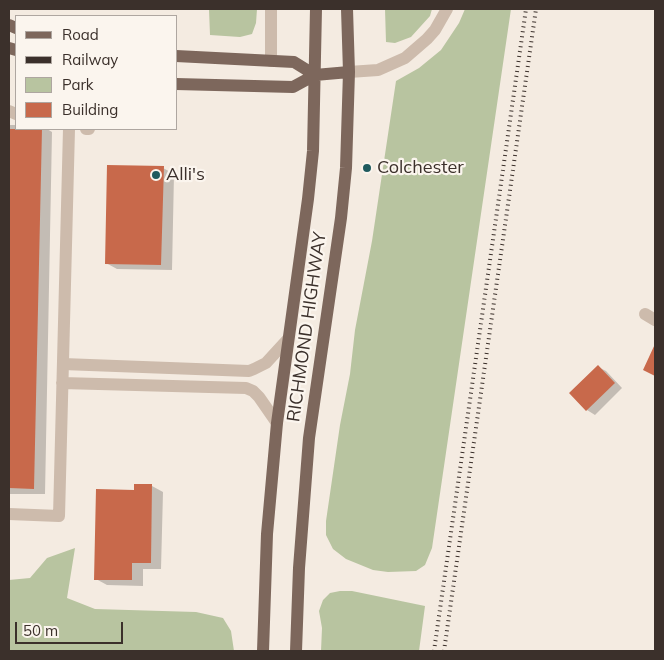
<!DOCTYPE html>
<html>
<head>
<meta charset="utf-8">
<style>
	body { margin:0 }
	#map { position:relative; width:664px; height:660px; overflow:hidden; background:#f4ebe1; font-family:Mulish,sans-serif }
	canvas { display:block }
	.frame { position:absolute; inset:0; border:10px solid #3b302b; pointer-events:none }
	.legend { position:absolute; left:15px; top:15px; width:162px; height:115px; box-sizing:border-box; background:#fbf5ee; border:1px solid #aea6a0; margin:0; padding:6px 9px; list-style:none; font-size:15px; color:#3b302b }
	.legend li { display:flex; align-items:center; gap:10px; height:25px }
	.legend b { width:25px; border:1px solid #aea6a0 }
	.scale { position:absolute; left:15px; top:622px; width:108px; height:22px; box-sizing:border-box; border:2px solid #3b302b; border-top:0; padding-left:6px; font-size:15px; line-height:18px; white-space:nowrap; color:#3b302b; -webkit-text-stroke:4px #fbf5ee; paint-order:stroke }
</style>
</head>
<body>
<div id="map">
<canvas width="664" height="660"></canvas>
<div class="frame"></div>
<ul class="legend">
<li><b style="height:6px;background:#7d675c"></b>Road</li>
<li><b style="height:6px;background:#3b302b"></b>Railway</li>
<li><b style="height:14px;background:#b8c4a0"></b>Park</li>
<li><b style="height:14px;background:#c8694b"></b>Building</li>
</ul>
<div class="scale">50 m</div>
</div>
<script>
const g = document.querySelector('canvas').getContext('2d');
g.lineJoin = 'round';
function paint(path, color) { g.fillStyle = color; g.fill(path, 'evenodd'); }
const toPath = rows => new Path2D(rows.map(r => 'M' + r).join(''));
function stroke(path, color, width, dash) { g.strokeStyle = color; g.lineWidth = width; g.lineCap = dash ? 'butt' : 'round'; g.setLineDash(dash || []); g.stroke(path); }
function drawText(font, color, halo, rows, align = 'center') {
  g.font = font + ' Mulish,sans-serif'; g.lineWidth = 4.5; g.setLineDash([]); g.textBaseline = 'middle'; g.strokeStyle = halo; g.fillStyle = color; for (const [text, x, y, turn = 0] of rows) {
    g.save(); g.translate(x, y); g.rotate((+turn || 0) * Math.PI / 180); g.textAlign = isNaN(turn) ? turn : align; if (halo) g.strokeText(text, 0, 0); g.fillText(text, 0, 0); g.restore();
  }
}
const green = toPath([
	[209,9,257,9,256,23,252,34,240,37,210,35],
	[385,9,432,9,430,16,411,37,395,43,386,42],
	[465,9,511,9,432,548,425,565,416,571,388,572,373,570,346,559,333,549,326,535,326,521,340,425,350,374,355,330,372,241,396,81,419,68,441,50,459,23],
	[75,548,67,598,95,609,196,612,223,618,231,631,234,651,9,651,9,580,30,578,47,558],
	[340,591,352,591,425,606,419,651,321,651,322,628,319,611,323,600,330,593]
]);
const shadow = toPath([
	[9,125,16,125,16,129,47,129,52,132,45,494,9,494],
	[163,168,174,174,172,270,117,269,106,263],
	[598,367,606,371,622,388,595,415,587,410],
	[135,485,152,486,163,492,161,569,143,569,143,586,107,585,96,579,135,491]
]);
const building = toPath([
	[9,129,42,129,34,489,9,488],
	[107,165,164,166,161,265,105,264],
	[655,344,655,376,643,370],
	[598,365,615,383,586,411,569,393],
	[134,484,152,484,151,563,132,563,132,580,94,580,96,489,134,490]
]);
const minor = toPath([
	[271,61,271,9],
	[349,72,378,70,405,58,427,39,435,30,447,9],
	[9,111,16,114],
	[86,129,89,129],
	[645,314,655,320],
	[63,364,249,371,254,369,266,363,288,339],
	[62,383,246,388,253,391,259,397,277,423],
	[9,514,59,516,69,129]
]);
const major = toPath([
	[9,25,16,28],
	[9,48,16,50],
	[176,56,294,62,315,75],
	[176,84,293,87,315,75,349,72],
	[263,651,267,534,277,423,308,199,313,151,316,9],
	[296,651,299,568,309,438,341,218,346,168,349,72,347,9]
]);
const rail = toPath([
	[434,651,526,9],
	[444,651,536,9]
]);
const markers = [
	[367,168,5,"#1f5a5e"],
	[156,175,5,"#1f5a5e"]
];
const poiNames = [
	["Colchester",377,168],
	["Alli's",166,175]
];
const streetNames = [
	["RICHMOND HIGHWAY",307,327,-82]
];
paint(green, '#b8c4a0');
paint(shadow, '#0003');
paint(building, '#c8694b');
stroke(minor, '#cdbbac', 12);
stroke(major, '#7d675c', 12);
stroke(rail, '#3b302b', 4, [1, 4]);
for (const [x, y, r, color] of markers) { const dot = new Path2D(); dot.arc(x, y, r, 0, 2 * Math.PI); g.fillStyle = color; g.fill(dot); stroke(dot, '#fbf5ee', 2); }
drawText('18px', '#3b302b', '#fbf5ee', poiNames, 'left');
drawText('18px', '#3b302b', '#fbf5ee', streetNames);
</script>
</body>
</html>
